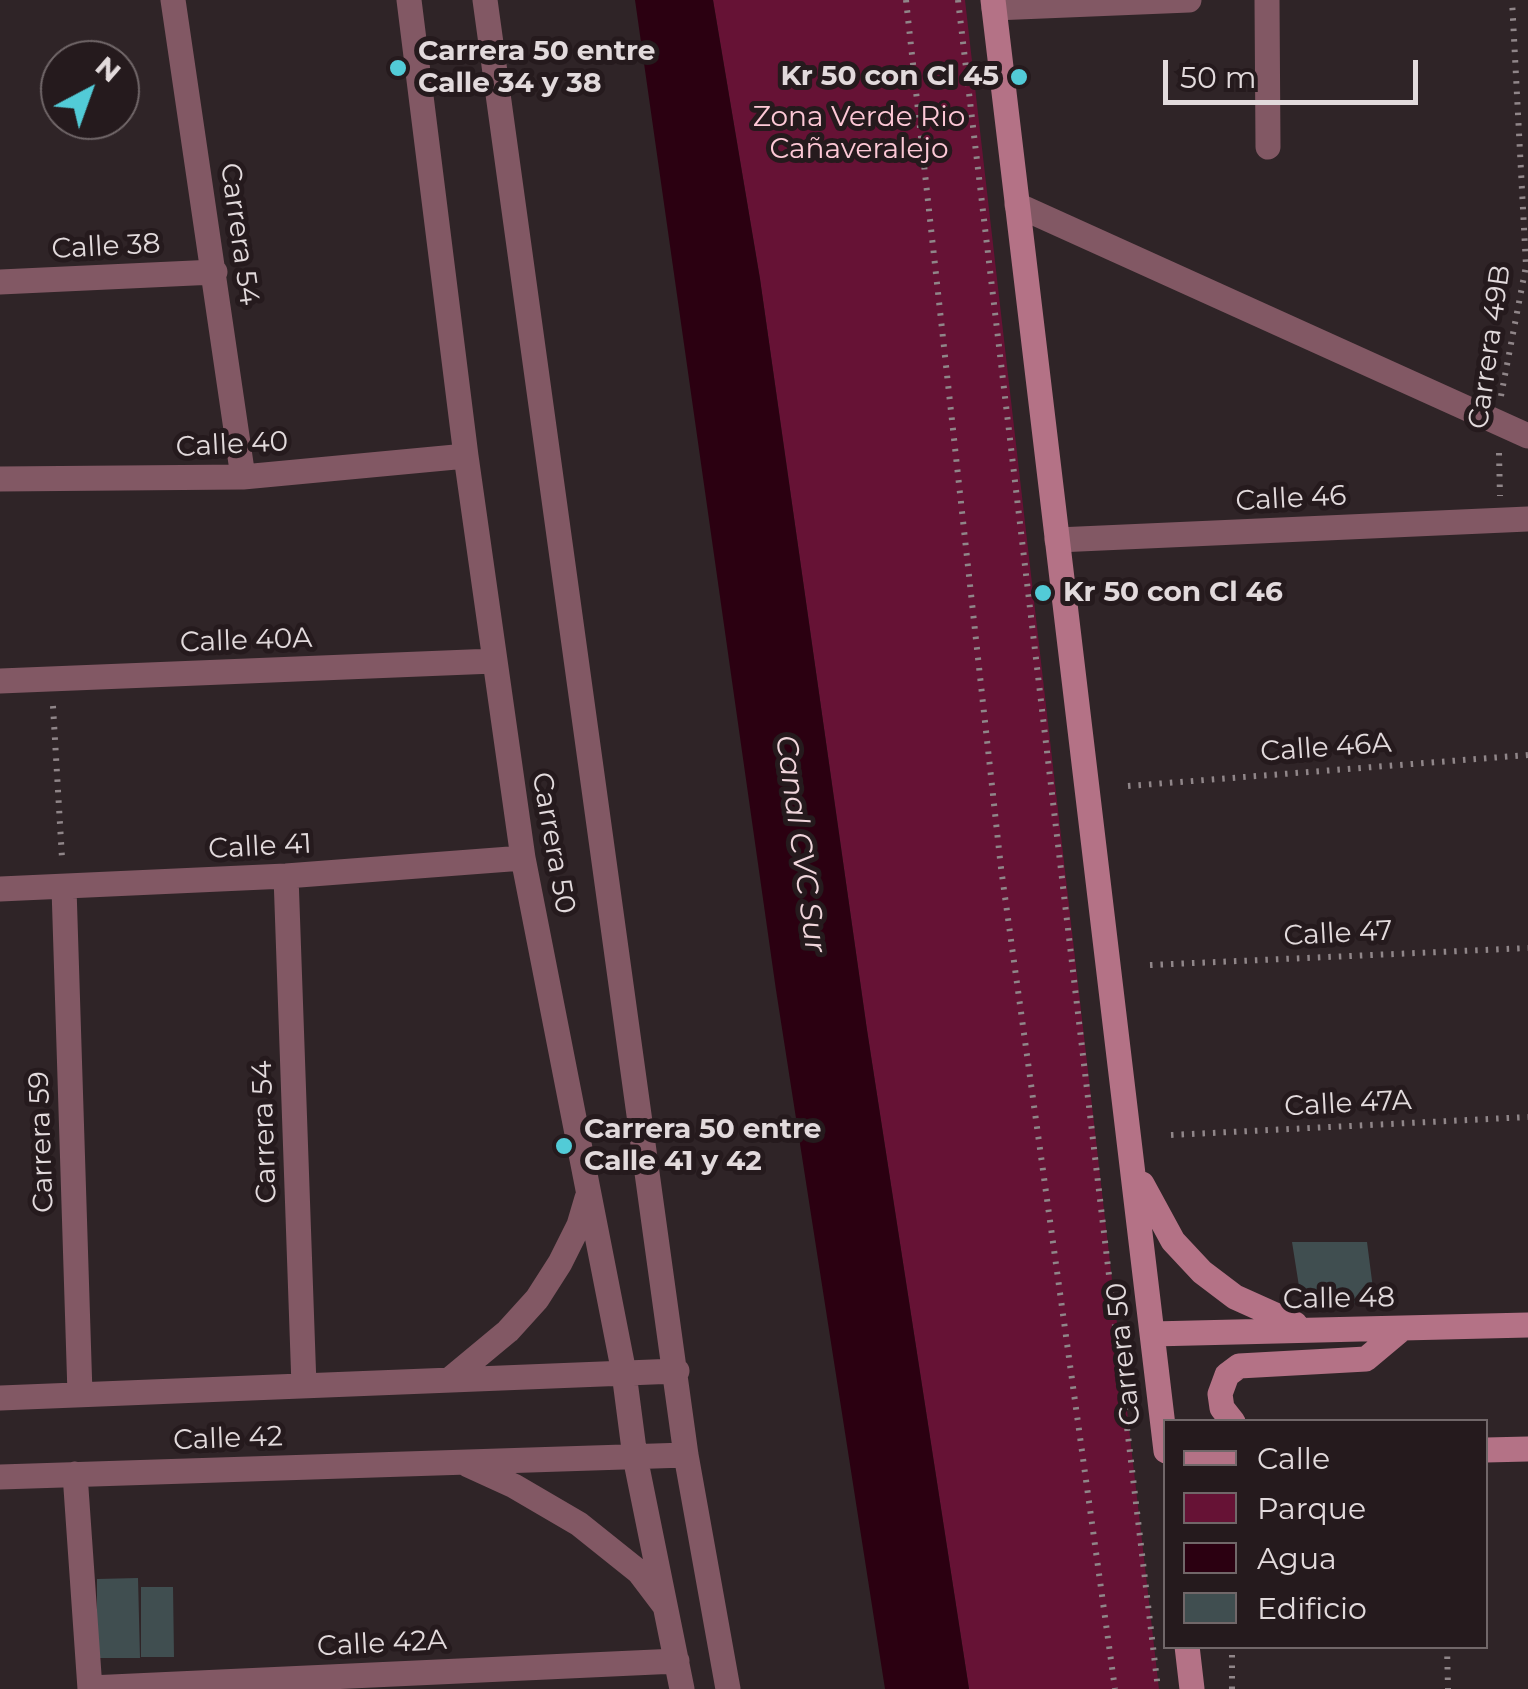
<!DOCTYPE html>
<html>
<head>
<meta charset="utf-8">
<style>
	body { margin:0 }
	#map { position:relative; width:1528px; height:1689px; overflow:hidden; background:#2f2427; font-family:Montserrat,sans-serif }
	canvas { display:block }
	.legend { position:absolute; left:1163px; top:1419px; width:325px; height:230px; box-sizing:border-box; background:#251a1d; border:2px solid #716769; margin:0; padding:12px 18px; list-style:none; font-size:30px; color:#e2dadc }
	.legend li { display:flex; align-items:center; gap:20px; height:50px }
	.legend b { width:50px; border:2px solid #716769 }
	.north { position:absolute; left:40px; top:40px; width:100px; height:100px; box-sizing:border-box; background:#251a1d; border:2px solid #716769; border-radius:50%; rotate:41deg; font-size:28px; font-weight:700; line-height:40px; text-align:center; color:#e2dadc }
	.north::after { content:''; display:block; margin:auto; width:35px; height:45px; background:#52cbd7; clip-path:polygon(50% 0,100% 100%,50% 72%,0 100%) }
	.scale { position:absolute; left:1163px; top:60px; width:255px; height:45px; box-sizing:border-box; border:5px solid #e2dadc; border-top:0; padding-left:12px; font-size:30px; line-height:35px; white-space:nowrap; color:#e2dadc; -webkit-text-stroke:8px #251a1d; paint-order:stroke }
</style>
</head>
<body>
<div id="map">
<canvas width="1528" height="1689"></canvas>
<ul class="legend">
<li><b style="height:12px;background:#b47286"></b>Calle</li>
<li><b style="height:28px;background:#661235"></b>Parque</li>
<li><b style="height:28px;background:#2b0011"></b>Agua</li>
<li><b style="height:28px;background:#404e50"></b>Edificio</li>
</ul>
<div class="north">N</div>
<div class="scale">50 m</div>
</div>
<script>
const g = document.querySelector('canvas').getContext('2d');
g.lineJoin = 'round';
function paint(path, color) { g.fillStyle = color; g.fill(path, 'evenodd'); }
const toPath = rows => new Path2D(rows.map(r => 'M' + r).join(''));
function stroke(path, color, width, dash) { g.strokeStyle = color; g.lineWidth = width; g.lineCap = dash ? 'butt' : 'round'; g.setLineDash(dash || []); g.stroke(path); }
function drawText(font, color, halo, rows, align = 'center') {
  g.font = font + ' Montserrat,sans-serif'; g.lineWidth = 10; g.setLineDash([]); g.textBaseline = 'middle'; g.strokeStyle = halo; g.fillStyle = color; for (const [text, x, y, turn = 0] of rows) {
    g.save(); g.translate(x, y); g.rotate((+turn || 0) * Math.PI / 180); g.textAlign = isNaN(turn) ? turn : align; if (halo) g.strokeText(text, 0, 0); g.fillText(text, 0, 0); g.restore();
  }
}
const green = toPath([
	[713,0,965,0,1159,1689,969,1689,867,1030,760,279]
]);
const water = toPath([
	[635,0,713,0,760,279,867,1030,969,1689,885,1689,776,990]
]);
const building = toPath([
	[1292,1242,1367,1242,1375,1304,1301,1299],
	[138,1578,140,1658,97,1658,97,1579],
	[141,1587,173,1587,174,1657,141,1657]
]);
const path = toPath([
	[906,0,1001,868,1115,1689],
	[958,0,1158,1689],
	[1501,396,1526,266,1512,0],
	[1499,453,1500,496],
	[53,706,62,858],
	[1128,786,1528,755],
	[1150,965,1528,948],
	[1171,1135,1528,1117],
	[1447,1646,1448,1689],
	[1232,1689,1232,1646]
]);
const street = toPath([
	[173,0,243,477],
	[409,0,466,456,523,858,624,1373,635,1457,682,1689],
	[485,0,686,1455,728,1689],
	[1267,0,1268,147],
	[994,8,1189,0],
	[1017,205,1528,436],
	[0,282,215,272],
	[0,479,243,477,466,456],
	[1057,540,1528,519],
	[0,681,494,661],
	[286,876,304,1386],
	[64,888,80,1394],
	[0,889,286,876,523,858],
	[449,1380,508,1331,537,1299,560,1263,579,1225,587,1198],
	[0,1398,677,1371],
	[468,1465,514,1486,579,1524,639,1572,664,1605],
	[75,1474,90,1689],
	[0,1477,686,1455],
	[90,1688,677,1661]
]);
const secondary = toPath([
	[993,0,1166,1451],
	[1142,1184,1173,1241,1202,1272,1235,1297,1295,1324],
	[1152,1334,1528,1325],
	[1233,1422,1222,1408,1220,1394,1227,1375,1239,1366,1366,1359,1403,1328],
	[1486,1450,1528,1449],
	[1187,1646,1192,1689]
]);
const markers = [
	[398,68,10,"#52cbd7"],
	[1019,77,10,"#52cbd7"],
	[1043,593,10,"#52cbd7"],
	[564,1146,10,"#52cbd7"]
];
const poiNames = [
	["Carrera 50 entre",418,52],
	["Calle 34 y 38",418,84],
	["Kr 50 con Cl 45",999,77,"right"],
	["Kr 50 con Cl 46",1063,593],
	["Carrera 50 entre",584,1130],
	["Calle 41 y 42",584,1162]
];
const parkNames = [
	["Zona Verde Rio",859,118],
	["Cañaveralejo",859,150]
];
const streetNames = [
	["Carrera 54",239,234,82],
	["Calle 38",106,247,-3],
	["Carrera 49B",1490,347,-82],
	["Calle 40",232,445,-3],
	["Calle 46",1291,499,-3],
	["Calle 40A",246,641,-2],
	["Calle 46A",1326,748,-4],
	["Carrera 50",553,843,80],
	["Calle 41",260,847,-3],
	["Calle 47",1338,934,-3],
	["Calle 47A",1348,1104,-3],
	["Carrera 54",265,1132,-92],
	["Carrera 59",42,1142,-92],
	["Calle 48",1339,1299,-1],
	["Carrera 50",1124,1354,-96],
	["Calle 42",228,1439,-2],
	["Calle 42A",382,1644,-3]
];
const waterNames = [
	["Canal CVC Sur",800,844,82]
];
paint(green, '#661235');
paint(water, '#2b0011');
paint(building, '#404e50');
stroke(path, '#908689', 6, [2.5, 8]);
stroke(street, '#825864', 25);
stroke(secondary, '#b47286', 25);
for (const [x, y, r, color] of markers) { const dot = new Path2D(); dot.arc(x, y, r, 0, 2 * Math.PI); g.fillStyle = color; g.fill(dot); stroke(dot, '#251a1d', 4); }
drawText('bold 28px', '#e2dadc', '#251a1d', poiNames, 'left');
drawText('28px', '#fdc8d6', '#251a1d', parkNames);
drawText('28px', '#e2dadc', '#251a1d', streetNames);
drawText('italic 30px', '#f0d5db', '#251a1d', waterNames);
</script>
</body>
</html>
